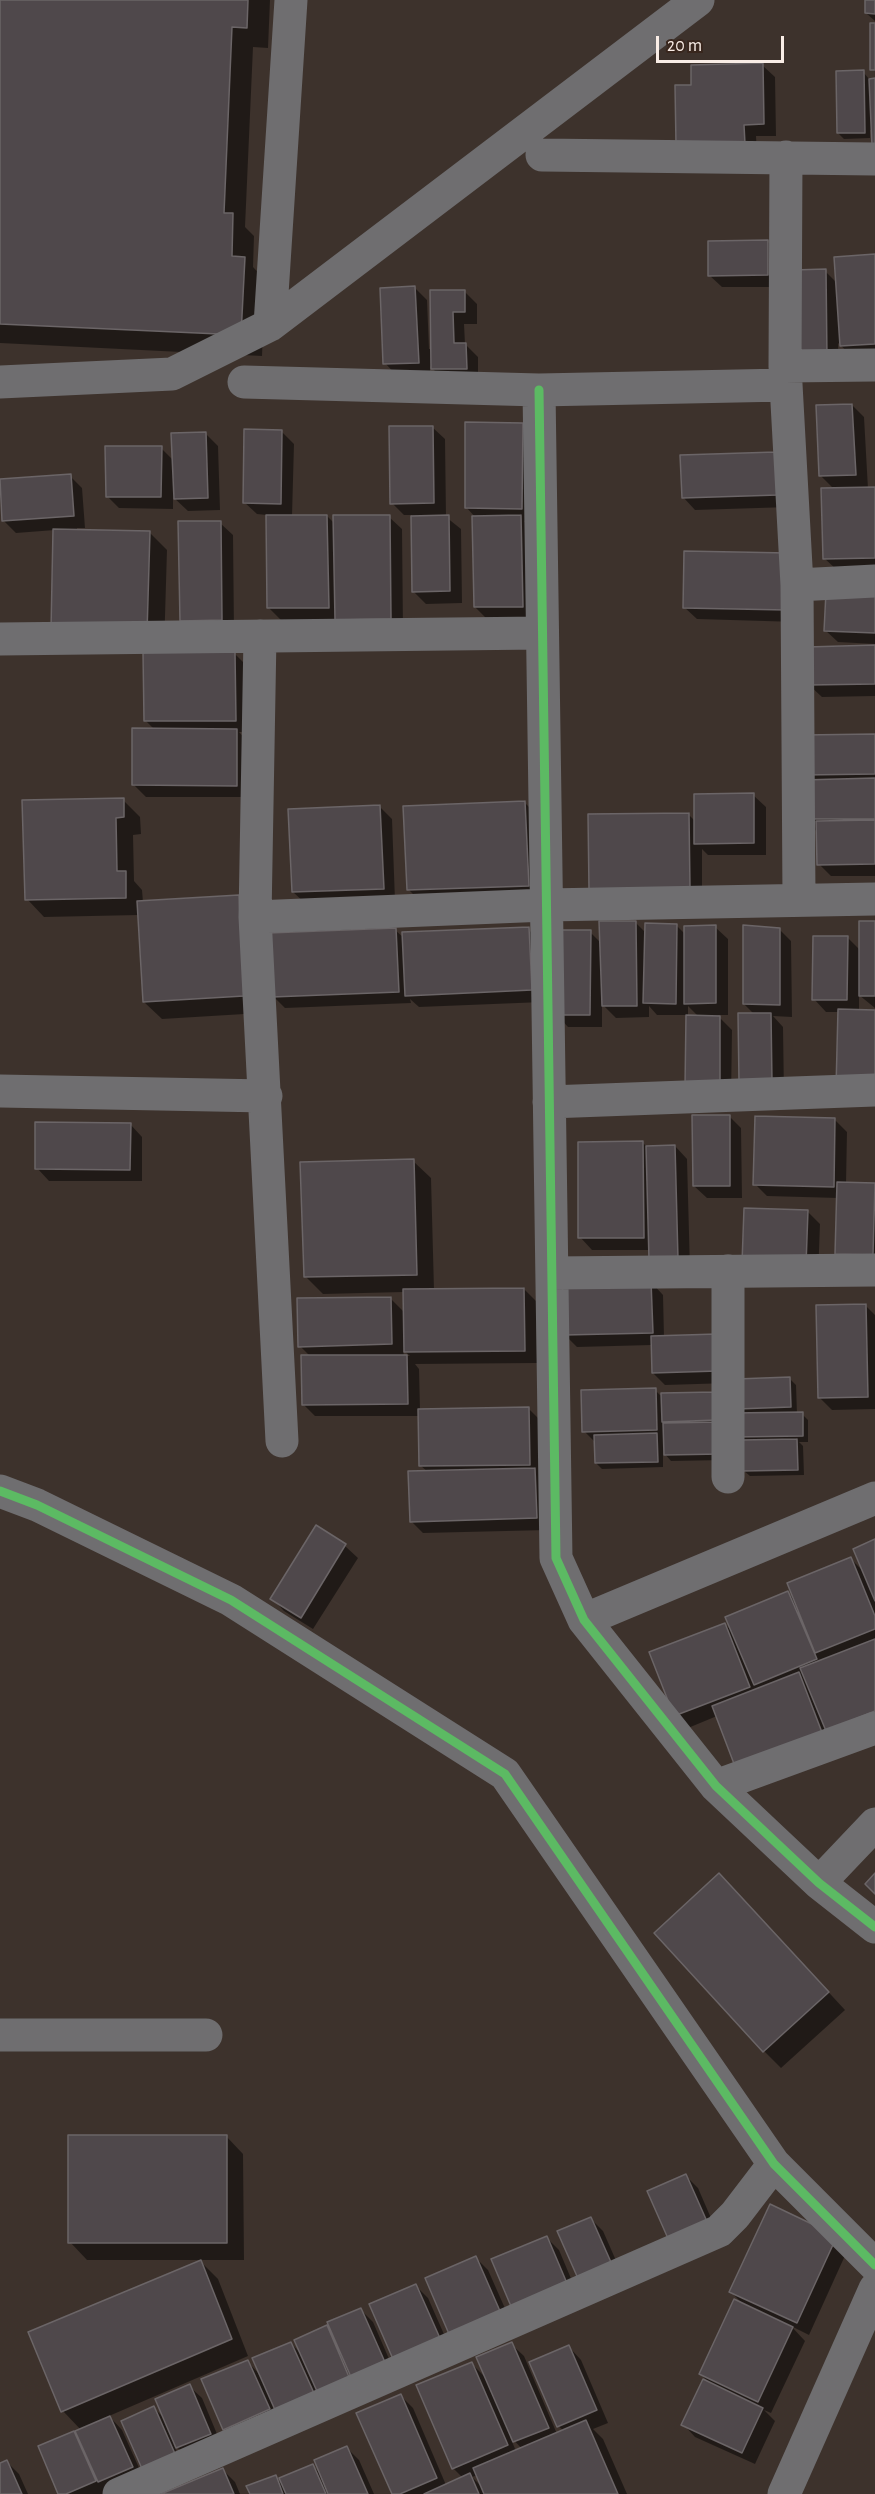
<!DOCTYPE html>
<html>
<head>
<meta charset="utf-8">
<style>
	body { margin:0 }
	#map { position:relative; width:875px; height:2494px; overflow:hidden; background:#3d322c; font-family:"Alegreya Sans",sans-serif }
	canvas { display:block }
	.scale { position:absolute; left:656px; top:36px; width:128px; height:27px; box-sizing:border-box; border:3px solid #f9ede6; border-top:0; padding-left:8px; font-size:18px; line-height:21px; white-space:nowrap; color:#f9ede6; -webkit-text-stroke:4px #38261d; paint-order:stroke }
</style>
</head>
<body>
<div id="map">
<canvas width="875" height="2494"></canvas>
<div class="scale">20 m</div>
</div>
<script>
const g = document.querySelector('canvas').getContext('2d');
g.lineJoin = 'round';
function paint(path, color) { g.fillStyle = color; g.fill(path, 'evenodd'); }
const toPath = rows => new Path2D(rows.map(r => 'M' + r).join(''));
function stroke(path, color, width, dash) { g.strokeStyle = color; g.lineWidth = width; g.lineCap = dash ? 'butt' : 'round'; g.setLineDash(dash || []); g.stroke(path); }
const shadow = toPath([
	[0,0,270,0,268,48,253,47,245,227,254,236,253,267,265,280,262,356,0,343],
	[867,0,875,0,875,21,866,13],
	[762,65,775,77,776,136,756,136,757,155,692,87],
	[863,72,870,80,875,80,873,130,870,130,870,138,844,139,838,133],
	[768,242,780,254,780,287,722,287,709,275],
	[875,256,875,357,854,358,838,343,839,371,809,371,825,271,837,283],
	[415,288,427,300,429,349,432,349,464,291,477,304,477,324,464,324,465,344,478,357,478,380,444,380,430,366,430,375,397,376,385,363],
	[852,405,864,417,868,489,875,489,875,570,837,570,824,558,834,489,821,476],
	[522,425,534,437,534,521,524,521,533,529,534,618,487,619,475,607,476,518,466,507],
	[432,427,445,439,446,517,461,529,462,603,426,604,413,591,412,515,404,515,392,503],
	[281,431,294,444,292,516,327,516,335,524,389,517,402,529,403,631,281,620,269,608,267,515,257,514,244,502],
	[205,433,218,446,220,510,188,511,173,497,173,509,119,508,107,496,161,448,173,460],
	[776,453,790,507,695,510,683,497],
	[70,476,82,488,85,528,77,528,77,531,149,532,167,550,164,650,55,530,16,533,3,520],
	[220,523,233,535,234,632,194,633],
	[787,555,798,622,697,619,684,607],
	[875,596,875,644,838,642,825,630],
	[875,647,875,696,822,697,809,685],
	[235,654,247,666,248,732,239,732,249,743,249,797,146,797,133,784,155,730,145,720],
	[875,735,875,876,831,876,819,864,816,831,804,818,805,774],
	[753,795,766,807,766,855,708,855,702,849,702,900,590,889,689,815,696,822],
	[123,800,140,817,141,834,133,835,134,881,142,890,143,902,261,1013,162,1019,144,1002,139,915,44,917,27,899],
	[524,802,542,820,545,902,426,907,408,889],
	[379,806,392,819,395,901,306,904,293,892],
	[635,922,646,933,646,925,676,925,685,934,685,927,715,927,728,939,728,1015,717,1015,732,1030,731,1099,699,1099,687,1087,687,1015,657,1015,649,1006,649,1017,616,1018,602,1004,602,1027,568,1027,556,1014,557,932,590,932,601,943,601,923],
	[688,1006,699,1017,688,1017],
	[875,923,875,1008,859,995,859,1012,875,1012,826,1012,814,999,848,938,861,951],
	[528,929,540,941,543,1002,419,1007,410,999,411,1003,285,1008,273,996,395,930,404,938],
	[779,929,791,941,792,1017,773,1016,783,1027,784,1095,753,1094,755,1015,744,1004],
	[729,1116,741,1128,742,1198,707,1198,694,1186],
	[834,1119,847,1132,846,1184,875,1186,875,1266,838,1198,767,1196,755,1184],
	[130,1124,142,1137,142,1181,49,1181,37,1168],
	[643,1143,647,1147,675,1146,687,1159,690,1270,650,1250,592,1250,580,1237],
	[413,1161,431,1178,434,1290,524,1289,536,1301,537,1363,415,1364,419,1369,420,1410,529,1409,541,1421,548,1530,423,1533,411,1521,428,1472,421,1466,420,1416,315,1416,303,1404,311,1357,300,1346,390,1298,405,1313,404,1292,323,1294,305,1276],
	[403,1350,410,1356,404,1356],
	[807,1211,820,1224,818,1277,756,1275],
	[651,1282,663,1295,664,1337,730,1383,665,1385,653,1373,652,1345,577,1347,565,1335],
	[866,1306,875,1315,875,1409,832,1410,819,1397],
	[790,1379,796,1385,797,1414,802,1414,808,1420,808,1442,799,1442,803,1446,804,1475,750,1476,743,1470,738,1380],
	[655,1390,660,1395,716,1393,726,1460,671,1461,663,1452,663,1467,602,1469,596,1463,596,1443,584,1431],
	[316,1528,345,1546,358,1558,313,1629,284,1611,272,1598],
	[875,1541,875,1728,839,1742,717,1716,688,1728,675,1715,725,1624,734,1633,787,1592,796,1601,851,1559,865,1573],
	[737,1893,845,2010,781,2068,764,2051],
	[226,2136,243,2154,244,2260,87,2260,70,2242],
	[686,2176,698,2188,720,2239,684,2254],
	[591,2219,603,2231,625,2281,594,2295],
	[836,2237,848,2249,809,2335,791,2326,805,2341,771,2413,764,2410,775,2421,755,2464,695,2437,683,2424,710,2383,700,2374,744,2305,731,2292],
	[547,2238,559,2250,580,2300,526,2323],
	[476,2258,488,2270,515,2331,466,2352],
	[201,2262,218,2279,248,2356,109,2416,122,2430,144,2479,111,2493,104,2486,106,2494,60,2494,40,2447,81,2430,63,2411,30,2333],
	[416,2286,428,2298,454,2357,371,2305],
	[361,2310,373,2322,399,2382,237,2441,224,2429,247,2361,260,2375,291,2343,301,2354,326,2327,334,2335],
	[511,2344,524,2356,557,2434,564,2431,558,2426,569,2347,581,2360,608,2423,593,2429,603,2439,627,2494,393,2494,401,2396,413,2408,446,2485,463,2478,453,2468,472,2364,487,2379],
	[510,2437,511,2437,522,2449,516,2451],
	[478,2475,484,2489,472,2477],
	[189,2386,202,2398,222,2446,190,2460,173,2443,181,2462,150,2476,154,2408,165,2419],
	[347,2448,359,2460,374,2494,251,2494,275,2477,284,2486,313,2466,322,2475],
	[7,2462,19,2474,28,2494,0,2494,0,2465],
	[223,2470,235,2482,240,2494,164,2494]
]);
const building = toPath([
	[0,0,248,0,247,28,232,27,224,213,233,213,232,256,245,257,241,335,0,324,0,0],
	[865,0,875,0,875,14,865,13,865,0],
	[870,23,875,23,875,70,870,70,870,23],
	[763,63,764,124,744,125,745,144,676,145,675,85,691,85,691,65,763,63],
	[864,70,865,133,837,133,836,71,864,70],
	[875,78,875,146,872,146,869,79,875,78],
	[768,240,768,275,708,276,708,241,768,240],
	[875,254,875,344,840,346,834,257,875,254],
	[826,269,827,359,795,359,793,270,826,269],
	[415,286,419,363,383,364,380,288,415,286],
	[430,290,465,290,465,312,453,312,454,343,466,343,467,369,431,369,430,290],
	[852,404,856,475,819,476,816,405,852,404],
	[465,422,523,423,522,509,465,508,465,422],
	[389,426,433,426,434,503,390,504,389,426],
	[244,429,282,430,281,504,243,503,244,429],
	[206,432,208,498,174,499,171,433,206,432],
	[105,446,162,446,161,497,106,497,105,446],
	[776,452,778,495,682,498,680,455,776,452],
	[71,474,74,516,2,521,0,479,71,474],
	[875,487,875,558,823,559,821,488,875,487],
	[266,515,327,515,329,608,267,608,266,515],
	[333,515,390,515,391,619,335,620,333,515],
	[449,515,450,591,412,592,411,516,449,515],
	[521,515,523,607,474,607,472,516,521,515],
	[178,521,221,521,222,620,180,621,178,521],
	[53,529,150,531,147,633,51,630,53,529],
	[684,551,788,553,787,610,683,608,684,551],
	[826,592,875,595,875,633,824,631,826,592],
	[875,645,875,684,808,685,807,647,875,645],
	[143,652,235,652,236,721,144,721,143,652],
	[132,728,237,729,237,786,132,785,132,728],
	[875,734,875,774,803,775,803,735,875,734],
	[875,778,875,819,803,819,802,780,875,778],
	[754,793,754,843,694,844,694,794,754,793],
	[124,798,124,817,116,818,117,871,126,871,126,898,25,900,22,800,124,798],
	[525,801,529,886,407,890,403,806,525,801],
	[380,805,384,889,292,892,288,809,380,805],
	[689,813,690,889,589,890,588,814,689,813],
	[875,820,875,864,817,865,816,821,875,820],
	[239,895,244,996,143,1002,137,901,239,895],
	[599,921,636,921,637,1006,602,1006,599,921],
	[859,921,875,921,875,996,859,996,859,921],
	[645,923,677,924,676,1004,643,1003,645,923],
	[716,925,716,1003,684,1004,684,926,716,925],
	[743,925,780,928,780,1005,743,1004,743,925],
	[529,927,532,990,405,996,402,932,529,927],
	[396,928,399,992,272,997,269,933,396,928],
	[556,930,591,930,590,1015,554,1015,556,930],
	[813,936,848,936,847,1000,812,1000,813,936],
	[838,1009,875,1010,875,1089,836,1088,838,1009],
	[738,1013,771,1013,772,1083,739,1082,738,1013],
	[686,1015,720,1016,720,1087,685,1087,686,1015],
	[692,1115,730,1115,730,1186,693,1186,692,1115],
	[755,1116,835,1118,834,1187,753,1185,755,1116],
	[35,1122,131,1123,130,1170,35,1169,35,1122],
	[643,1141,644,1238,578,1238,578,1142,643,1141],
	[675,1145,678,1259,649,1260,646,1146,675,1145],
	[414,1159,417,1275,304,1277,300,1162,414,1159],
	[837,1182,875,1183,873,1255,835,1254,837,1182],
	[744,1208,808,1210,806,1265,742,1263,744,1208],
	[651,1281,653,1333,564,1335,562,1283,651,1281],
	[524,1288,525,1351,404,1352,403,1289,524,1288],
	[391,1297,392,1344,298,1347,297,1298,391,1297],
	[866,1304,868,1397,818,1398,816,1305,866,1304],
	[717,1334,718,1371,652,1373,651,1336,717,1334],
	[301,1355,407,1355,408,1404,302,1405,301,1355],
	[790,1377,791,1407,737,1409,736,1379,790,1377],
	[656,1388,657,1430,582,1432,581,1390,656,1388],
	[716,1392,717,1420,662,1422,661,1393,716,1392],
	[529,1407,530,1465,419,1466,418,1409,529,1407],
	[803,1412,803,1436,733,1437,733,1413,803,1412],
	[720,1422,721,1454,664,1455,663,1423,720,1422],
	[657,1433,658,1462,595,1463,594,1435,657,1433],
	[797,1439,798,1470,742,1471,741,1440,797,1439],
	[535,1468,537,1518,410,1522,408,1471,535,1468],
	[316,1525,346,1544,301,1618,270,1599,316,1525],
	[875,1539,875,1601,853,1549,875,1539],
	[851,1557,875,1616,875,1629,815,1653,787,1583,851,1557],
	[788,1591,817,1659,754,1685,725,1617,788,1591],
	[725,1623,750,1687,674,1716,649,1652,725,1623],
	[875,1639,875,1711,826,1731,800,1668,875,1639],
	[799,1672,823,1735,736,1769,712,1706,799,1672],
	[719,1873,829,1992,763,2052,654,1933,719,1873],
	[875,1873,875,1894,865,1884,875,1873],
	[68,2135,227,2135,227,2243,68,2243,68,2135],
	[686,2174,709,2226,670,2243,647,2191,686,2174],
	[770,2204,837,2236,797,2323,729,2292,770,2204],
	[591,2217,614,2269,580,2283,557,2231,591,2217],
	[547,2236,569,2288,513,2311,491,2259,547,2236],
	[476,2256,503,2318,452,2341,425,2278,476,2256],
	[201,2260,232,2339,61,2412,28,2332,201,2260],
	[416,2284,443,2345,396,2366,369,2304,416,2284],
	[734,2299,793,2327,758,2402,699,2374,734,2299],
	[361,2308,388,2369,354,2384,327,2322,361,2308],
	[327,2325,352,2384,320,2398,294,2340,327,2325],
	[291,2342,318,2402,279,2419,252,2358,291,2342],
	[512,2342,549,2428,513,2442,476,2357,512,2342],
	[569,2345,597,2410,557,2427,529,2362,569,2345],
	[248,2360,270,2409,223,2430,201,2379,248,2360],
	[472,2362,508,2445,452,2469,416,2385,472,2362],
	[703,2379,763,2408,742,2453,681,2425,703,2379],
	[190,2384,211,2434,176,2448,155,2399,190,2384],
	[401,2394,437,2478,400,2494,392,2494,356,2413,401,2394],
	[154,2406,176,2456,143,2471,121,2421,154,2406],
	[110,2416,133,2467,98,2482,75,2431,110,2416],
	[586,2420,618,2494,484,2494,473,2468,586,2420],
	[74,2431,96,2481,66,2494,58,2494,38,2446,74,2431],
	[347,2446,368,2494,328,2494,314,2460,347,2446],
	[7,2460,22,2494,0,2494,0,2463,7,2460],
	[313,2464,326,2494,286,2494,279,2478,313,2464],
	[223,2468,234,2494,161,2494,223,2468],
	[470,2473,479,2494,424,2494,470,2473],
	[276,2475,283,2494,250,2494,246,2486,276,2475]
]);
const minor = toPath([
	[542,155,875,159],
	[786,157,785,366,797,585,799,900],
	[270,325,291,0],
	[785,366,875,365],
	[0,382,172,374,270,325,698,0],
	[244,382,539,390,786,385],
	[539,390,556,1558,584,1620,716,1786,819,1883,875,1927],
	[797,585,875,581],
	[260,636,255,917,282,1441],
	[0,639,541,633],
	[255,917,546,905,875,899],
	[0,1091,266,1096],
	[549,1102,875,1090],
	[728,1271,728,1477],
	[552,1273,875,1270],
	[0,1491,37,1505,231,1600,505,1774,774,2164,875,2265],
	[584,1620,875,1498],
	[716,1786,875,1728],
	[819,1883,875,1824],
	[0,2035,206,2035],
	[119,2494,719,2231,735,2215,774,2164],
	[784,2494,875,2289]
]);
const cycleway = toPath([
	[539,390,556,1558,584,1620,716,1786,819,1883,875,1927],
	[0,1491,37,1505,231,1600,505,1774,774,2164,875,2265]
]);
paint(shadow, '#0007');
paint(building, '#4f484b');
stroke(building, '#6b6567', 1.5);
stroke(minor, '#6f6e70', 33);
stroke(cycleway, '#5cba63', 9);
</script>
</body>
</html>
